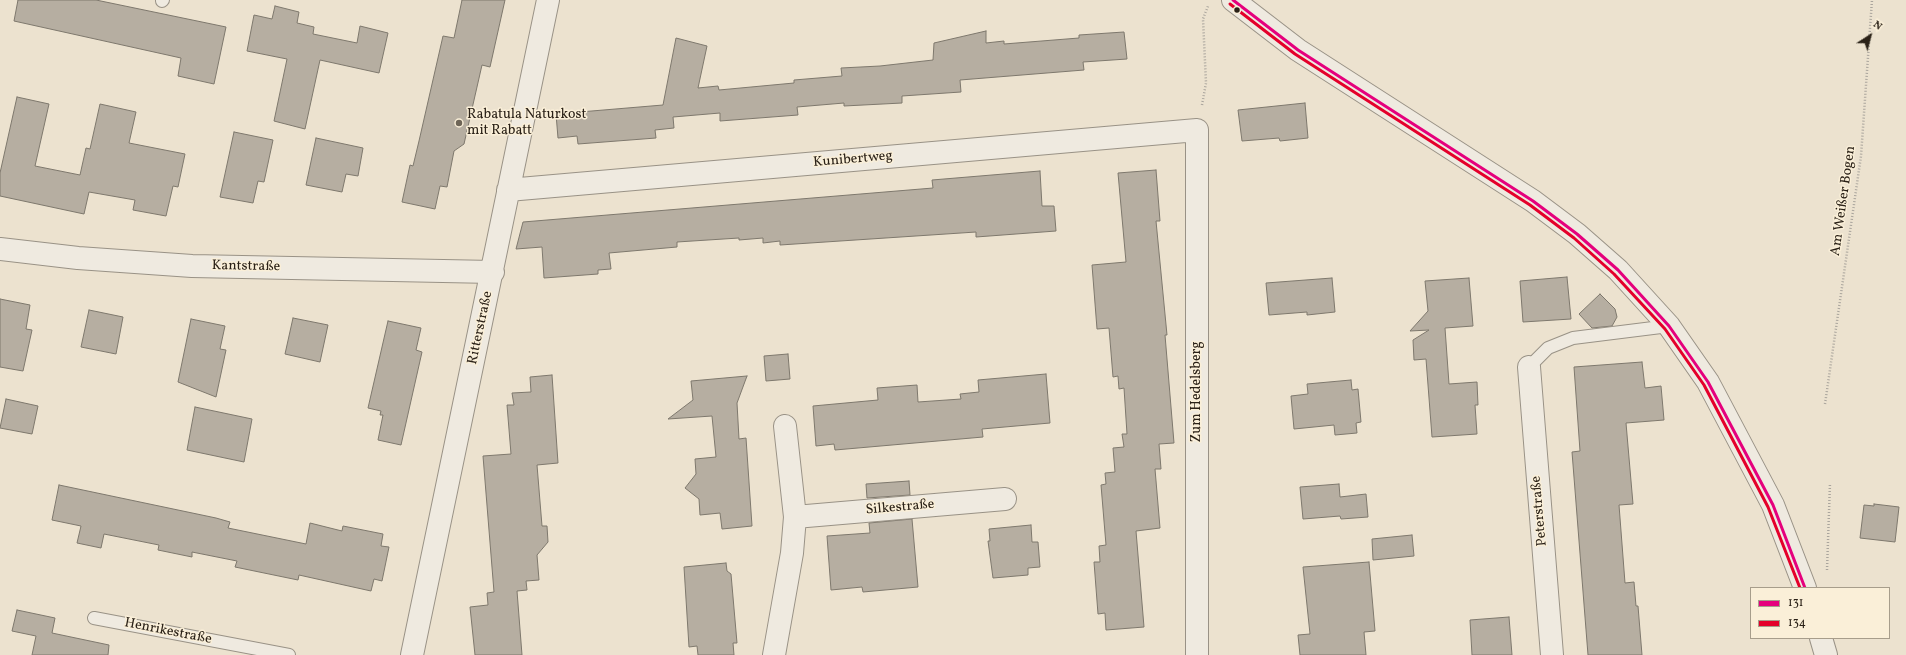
<!DOCTYPE html>
<html>
<head>
<meta charset="utf-8">
<style>
	body { margin:0 }
	#map { position:relative; width:1906px; height:655px; overflow:hidden; background:#ece2cf; font-family:Vollkorn,serif }
	canvas { display:block }
	.legend { position:absolute; left:1750px; top:587px; width:140px; height:52px; box-sizing:border-box; background:#faefd8; border:1px solid #a79d8b; margin:0; padding:5px 7px; list-style:none; font-size:12px; color:#2a2117 }
	.legend li { display:flex; align-items:center; gap:8px; height:20px }
	.legend b { width:20px; border:1px solid #a79d8b }
	.north { position:absolute; left:1850px; top:16px; width:40px; height:40px; -webkit-text-stroke:3px #faefd8; paint-order:stroke; rotate:36deg; font-size:11px; font-weight:700; line-height:16px; text-align:center; color:#2a2117 }
	.north::after { content:''; display:block; margin:auto; width:14px; height:18px; background:#2a2117; clip-path:polygon(50% 0,100% 100%,50% 72%,0 100%) }
</style>
</head>
<body>
<div id="map">
<canvas width="1906" height="655"></canvas>
<ul class="legend">
<li><b style="height:5px;background:#e5007d"></b>131</li>
<li><b style="height:5px;background:#e4002b"></b>134</li>
</ul>
<div class="north">N</div>
</div>
<script>
const g = document.querySelector('canvas').getContext('2d');
g.lineJoin = 'round';
function paint(path, color) { g.fillStyle = color; g.fill(path, 'evenodd'); }
const toPath = rows => new Path2D(rows.map(r => 'M' + r).join(''));
function stroke(path, color, width, dash) { g.strokeStyle = color; g.lineWidth = width; g.lineCap = dash ? 'butt' : 'round'; g.setLineDash(dash || []); g.stroke(path); }
function drawText(font, color, halo, rows, align = 'center') {
  g.font = font + ' Vollkorn,serif'; g.lineWidth = 3; g.setLineDash([]); g.textBaseline = 'middle'; g.strokeStyle = halo; g.fillStyle = color; for (const [text, x, y, turn = 0] of rows) {
    g.save(); g.translate(x, y); g.rotate((+turn || 0) * Math.PI / 180); g.textAlign = isNaN(turn) ? turn : align; if (halo) g.strokeText(text, 0, 0); g.fillText(text, 0, 0); g.restore();
  }
}
const building = toPath([
	[18,0,96,0,226,27,214,84,178,76,181,58,14,21,18,0],
	[462,0,505,0,490,67,482,65,464,144,454,151,447,187,440,186,435,209,402,202,410,165,413,166,419,141,443,36,454,38,462,0],
	[275,6,299,12,297,23,314,27,313,34,357,43,360,26,388,33,379,73,320,60,305,129,274,121,287,59,247,51,254,15,272,19,275,6],
	[986,31,986,43,1004,41,1004,44,1079,38,1079,35,1124,32,1127,59,1083,62,1084,70,960,80,961,92,902,96,902,103,844,106,844,103,797,107,798,115,720,121,720,113,673,117,674,128,655,130,656,138,578,144,577,136,558,138,556,114,663,105,676,38,707,46,698,88,718,86,719,90,794,83,794,80,842,76,841,68,880,66,933,60,934,43,986,31],
	[17,97,49,104,35,166,80,175,86,148,90,149,100,104,136,112,129,143,185,154,178,187,173,186,166,216,133,210,135,200,89,192,84,214,0,196,0,173,17,97],
	[1305,103,1308,138,1280,141,1279,138,1242,141,1238,110,1305,103],
	[234,132,273,140,264,182,258,181,253,203,220,197,234,132],
	[316,138,363,148,358,176,346,174,342,192,306,185,316,138],
	[1156,170,1160,221,1156,221,1167,335,1165,335,1174,443,1159,444,1161,469,1155,469,1160,528,1136,531,1144,627,1106,630,1105,613,1098,614,1094,562,1100,562,1099,546,1106,545,1101,485,1106,484,1105,473,1115,472,1113,448,1124,447,1122,434,1127,434,1124,388,1119,389,1118,376,1113,377,1109,328,1097,329,1092,265,1126,262,1118,173,1156,170],
	[1040,171,1042,206,1054,206,1056,231,976,237,976,232,780,245,780,241,763,243,763,238,739,240,739,238,677,242,677,247,609,253,611,269,598,270,598,274,544,278,542,247,516,249,523,222,933,188,932,180,1040,171],
	[1567,277,1571,319,1523,322,1520,281,1567,277],
	[1332,278,1335,312,1307,315,1307,312,1269,315,1266,283,1332,278],
	[1469,278,1473,326,1445,328,1449,384,1477,382,1478,405,1475,405,1477,434,1432,437,1426,359,1414,360,1413,340,1429,330,1410,331,1428,311,1425,281,1469,278],
	[1600,294,1615,309,1617,317,1612,326,1592,328,1579,314,1600,294],
	[0,299,30,305,26,329,32,330,23,371,0,367,0,299],
	[89,310,123,317,116,354,81,347,89,310],
	[293,318,328,325,320,362,285,354,293,318],
	[191,319,225,326,220,349,226,350,216,397,178,382,191,319],
	[388,321,421,328,416,350,422,352,401,445,378,440,383,415,380,415,381,411,368,408,388,321],
	[788,354,790,379,766,381,764,356,788,354],
	[1642,362,1645,388,1661,386,1664,420,1626,423,1633,504,1619,505,1625,583,1634,582,1636,606,1638,606,1642,655,1588,655,1572,452,1580,451,1574,367,1642,362],
	[1046,374,1050,423,982,429,983,437,835,450,834,444,816,446,813,406,878,400,877,388,917,385,918,402,961,399,960,394,979,392,978,380,1046,374],
	[552,375,558,463,537,465,542,526,547,526,548,542,537,555,539,580,526,581,527,590,517,591,522,655,475,655,470,607,488,605,487,593,494,592,483,456,511,454,507,405,514,405,512,393,531,392,530,377,552,375],
	[747,376,737,403,739,439,746,438,752,526,722,529,720,513,700,515,699,499,685,488,696,474,695,459,716,457,712,416,668,419,693,400,691,381,747,376],
	[1351,380,1352,390,1358,389,1361,422,1356,423,1357,433,1335,435,1334,425,1294,429,1291,396,1308,394,1307,384,1351,380],
	[6,399,38,406,32,434,0,428,6,399],
	[195,407,252,419,244,462,187,450,195,407],
	[909,481,910,495,867,498,866,484,909,481],
	[1339,484,1340,497,1366,494,1368,517,1341,519,1340,516,1303,519,1300,487,1339,484],
	[59,485,216,518,230,522,228,528,306,544,310,523,342,531,343,526,383,534,381,546,389,547,382,581,374,579,371,591,299,575,298,580,235,567,237,561,192,552,192,557,158,550,159,545,104,534,101,548,77,543,81,526,52,520,59,485],
	[1874,504,1899,507,1895,542,1860,538,1864,505,1874,506,1874,504],
	[912,519,918,587,863,592,862,587,831,590,827,536,870,533,869,523,912,519],
	[1031,525,1032,542,1038,542,1040,567,1028,568,1028,575,993,578,988,541,990,541,989,529,1031,525],
	[1412,535,1414,556,1373,560,1372,539,1412,535],
	[1369,562,1375,631,1364,632,1366,655,1300,655,1298,635,1310,634,1303,567,1369,562],
	[726,563,727,571,731,574,737,643,733,643,734,655,698,655,697,646,689,647,684,567,726,563],
	[17,610,55,618,52,633,109,645,108,655,32,655,36,636,12,631,17,610],
	[1509,617,1512,655,1472,655,1470,620,1509,617]
]);
const path = toPath([
	[1202,105,1206,83,1203,19,1208,6],
	[1825,404,1861,156,1872,0],
	[1827,570,1830,483]
]);
const service = toPath([
	[162,1,163,0],
	[1529,367,1548,348,1573,338,1669,326],
	[94,618,289,655]
]);
const minor = toPath([
	[508,190,1197,130,1197,655],
	[0,249,78,258,192,266,493,272],
	[1529,367,1552,655],
	[795,517,1005,499],
	[412,655,548,0],
	[774,655,792,553,795,517,785,426]
]);
const tertiary = toPath([
	[1233,0,1298,50,1533,201,1577,234,1618,270,1669,326,1708,382,1773,505,1805,588],
	[1821,638,1826,655]
]);
const bus1 = toPath([
	[1233,0,1298,50,1533,201,1577,234,1618,270,1669,326,1708,382,1773,505,1805,588]
]);
const bus2 = toPath([
	[1230,4,1295,54,1530,205,1574,238,1614,274,1665,329,1704,385,1768,507,1800,588]
]);
const markers = [
	[1237,10,3.5,"#2a2117"],
	[459,123,4,"#6e6557"]
];
const poiNames = [
	["Rabatula Naturkost",467,115],
	["mit Rabatt",467,131]
];
const streetNames = [
	["Kunibertweg",853,160,-5],
	["Am Weißer Bogen",1844,201,-82],
	["Kantstraße",246,267,1],
	["Ritterstraße",481,328,-78],
	["Zum Hedelsberg",1197,392,-90],
	["Silkestraße",900,508,-5],
	["Peterstraße",1540,511,-95],
	["Henrikestraße",168,632,11]
];
paint(building, '#b6aea1');
stroke(building, '#7e786d', 1);
stroke(service, '#999286', 14);
stroke(minor, '#999286', 24);
stroke(tertiary, '#999286', 24);
stroke(path, '#aaa59d', 2.5, [1, 2]);
stroke(service, '#efeae0', 12);
stroke(minor, '#efeae0', 22);
stroke(tertiary, '#efeae0', 22);
stroke(bus1, '#e5007d', 3);
stroke(bus2, '#e4002b', 3);
for (const [x, y, r, color] of markers) { const dot = new Path2D(); dot.arc(x, y, r, 0, 2 * Math.PI); g.fillStyle = color; g.fill(dot); stroke(dot, '#faefd8', 1.5); }
drawText('14px', '#2a2117', '#faefd8', poiNames, 'left');
drawText('14px', '#2a2117', '#faefd8', streetNames);
</script>
</body>
</html>
